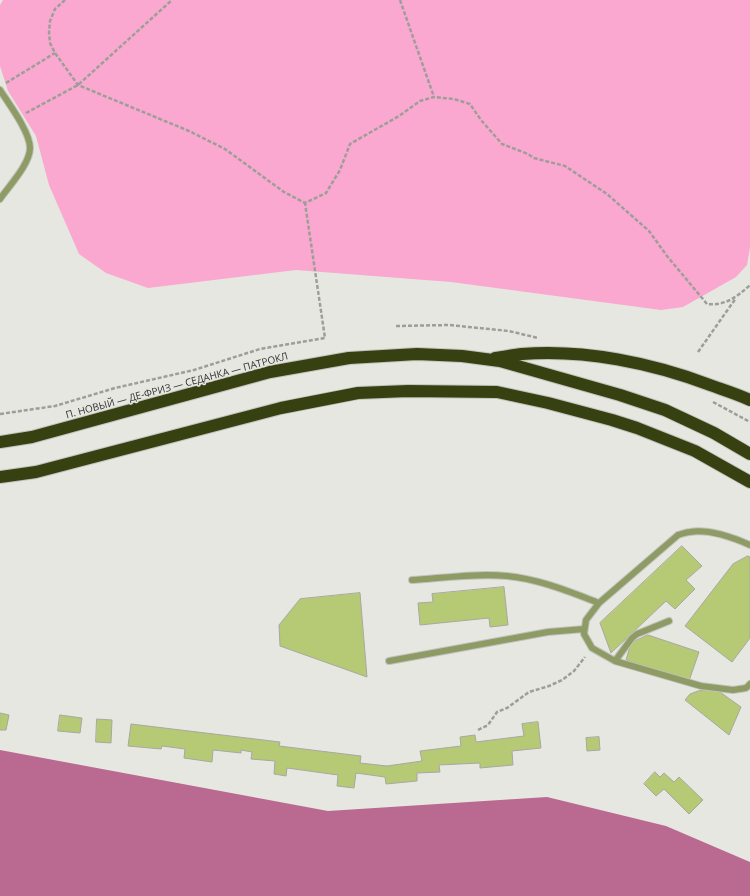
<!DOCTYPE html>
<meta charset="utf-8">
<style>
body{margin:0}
canvas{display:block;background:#e5e7e0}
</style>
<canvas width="750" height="896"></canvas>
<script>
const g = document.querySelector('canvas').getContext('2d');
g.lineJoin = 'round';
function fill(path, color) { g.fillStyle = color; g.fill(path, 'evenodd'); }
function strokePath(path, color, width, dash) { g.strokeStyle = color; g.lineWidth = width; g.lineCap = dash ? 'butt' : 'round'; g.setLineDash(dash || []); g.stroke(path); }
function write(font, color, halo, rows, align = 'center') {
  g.font = font + ' "Open Sans",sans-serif'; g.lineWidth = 3; g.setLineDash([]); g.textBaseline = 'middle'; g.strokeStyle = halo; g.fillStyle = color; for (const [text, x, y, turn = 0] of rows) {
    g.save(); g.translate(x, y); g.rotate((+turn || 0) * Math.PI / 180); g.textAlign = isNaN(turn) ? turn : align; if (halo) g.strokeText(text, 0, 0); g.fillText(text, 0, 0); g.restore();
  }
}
fill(new Path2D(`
 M3,0H750V247L747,265L736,277L683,307L661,310L451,282L296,270L148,288L106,273L79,254L49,185L36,136L8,91L0,66V5Z`), '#faa8cf');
fill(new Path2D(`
 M0,750L328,811L547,797L666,826L750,862V896H0Z`), '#ba6a91');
const building = new Path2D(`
 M682,546L702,566L686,580L695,589L675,609L666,601L611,653L600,623Z
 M748,556L750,557V638L732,662L685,626L733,564Z
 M504,587L508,625L490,627L489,618L420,625L418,603L433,602L432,594Z
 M360,593L367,677L280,646L279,625L300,599Z
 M648,635L699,652L689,681L626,660L631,643Z
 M708,690L720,692L741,707L729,735L685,700L690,694L698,691Z
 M0,713L9,715L6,730H0Z
 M60,715L82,718L80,733L58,731Z
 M97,719L112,720L111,743L96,742Z
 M538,722L541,748L512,751L513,765L480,768V763L439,765L440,772L417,773V781L386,784L385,777L356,773L354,788L337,786L338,775L287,768L286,776L274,774L275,761L251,759L252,752L241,750V753L213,750L212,762L184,758L185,749L162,746L161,749L128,746L131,724L280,742L279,746L361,756L360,763L387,766L422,761L420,751L461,746L460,737L475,735L476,742L524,736L522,724Z
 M599,737L600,750L587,751L586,738Z
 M655,772L660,777L664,773L674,782L679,777L703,800L689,814L664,789L656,796L644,784Z`);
fill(building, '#b6c974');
strokePath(building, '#a7a8a2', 1);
const lane = new Path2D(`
 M0,90C9,104 30,132 30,148C30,164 9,186 0,199
 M750,545C734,538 708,529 690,532C686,532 682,534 678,535L599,603L586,620L584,634L592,648L615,661L701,686L733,690L746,688L750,684
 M412,580C443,578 476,573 507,576C539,579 570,592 599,603
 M389,661L548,632L584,629
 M615,661L632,638L637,634L669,621`);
const highway = new Path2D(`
 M495,358C504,357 513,355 522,354C584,349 652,363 710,385C724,390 737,394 750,400
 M0,442L32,437L270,372L349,358L417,354L462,356L500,361L620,395L665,410L714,433L750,454
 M0,477L36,472L281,408L358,393L408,391L497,392L548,403L612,420L637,428L695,451L750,482`);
strokePath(lane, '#c1c3bd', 8);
strokePath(highway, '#c1c3bd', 14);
strokePath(new Path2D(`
 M65,0L55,9L50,21L49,32L50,43L55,53L78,85L189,131L225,149L284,192L305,203L326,193L340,170L350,144L399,116L420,101L434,97L454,99L470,104L481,120L502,144L528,154L534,158L565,166L607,194L649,231L667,256L707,304C725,306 737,297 750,285
 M400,0L434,97
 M6,83L55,53
 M26,113L78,85L172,0
 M396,326L449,325L509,331L538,338
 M698,352L736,298
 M713,402L750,422
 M0,414L55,406L115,388L194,370L260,349L325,338L305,203
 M478,730L488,725L497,712L507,708L529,692L549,686L562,680L574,671L585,657`), '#9d9e99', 2.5, [4, 2]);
strokePath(lane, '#8e9b64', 6);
strokePath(highway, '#374011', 12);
write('10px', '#333331', '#e5e7e0', [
 ["П. НОВЫЙ — ДЕ-ФРИЗ — СЕДАНКА — ПАТРОКЛ",177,386,-15]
]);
</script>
